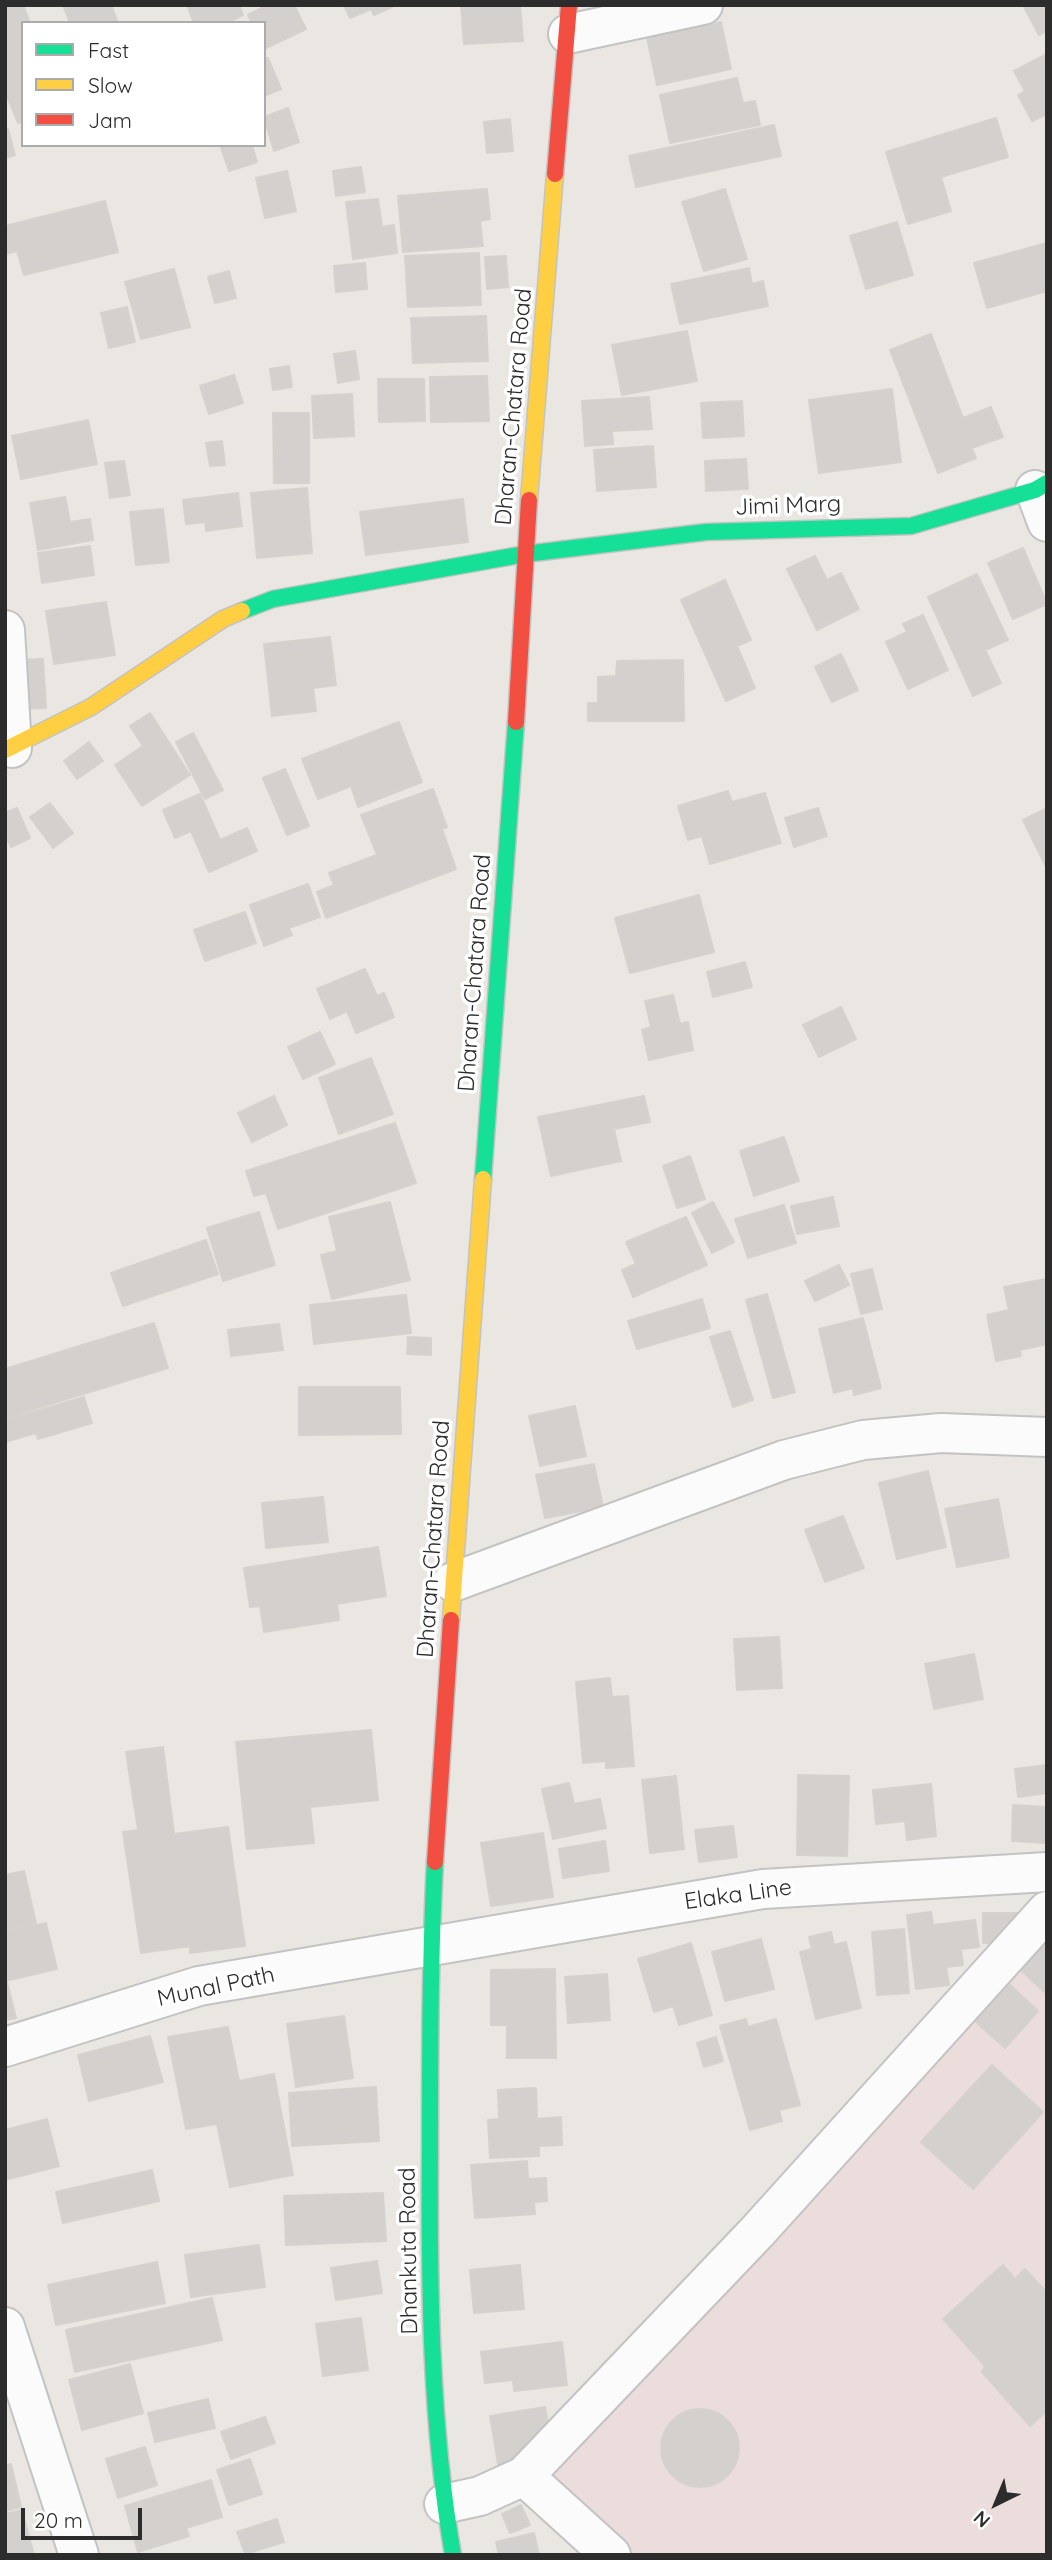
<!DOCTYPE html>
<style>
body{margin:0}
#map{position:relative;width:1052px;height:2560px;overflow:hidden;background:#eae7e2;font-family:Quicksand,sans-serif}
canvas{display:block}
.frame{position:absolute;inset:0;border:7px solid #2c2c2c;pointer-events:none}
.legend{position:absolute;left:21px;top:21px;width:245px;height:126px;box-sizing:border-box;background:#fff;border:2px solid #ababab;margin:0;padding:9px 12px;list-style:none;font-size:21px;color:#2c2c2c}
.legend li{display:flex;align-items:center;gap:14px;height:35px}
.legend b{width:35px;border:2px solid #ababab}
.north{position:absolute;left:961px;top:2469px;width:70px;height:70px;-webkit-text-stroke:5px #fff;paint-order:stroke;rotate:223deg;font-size:19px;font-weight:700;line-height:28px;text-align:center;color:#2c2c2c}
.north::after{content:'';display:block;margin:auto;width:24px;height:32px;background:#2c2c2c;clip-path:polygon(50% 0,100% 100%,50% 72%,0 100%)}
.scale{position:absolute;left:21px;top:2508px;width:121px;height:32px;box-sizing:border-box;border:4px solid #2c2c2c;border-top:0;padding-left:9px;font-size:21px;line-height:24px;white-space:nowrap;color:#2c2c2c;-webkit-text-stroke:5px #fff;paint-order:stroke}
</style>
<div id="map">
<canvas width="1052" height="2560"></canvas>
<div class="frame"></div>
<ul class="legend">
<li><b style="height:9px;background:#16e098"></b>Fast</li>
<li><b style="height:9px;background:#ffcf43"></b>Slow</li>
<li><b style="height:9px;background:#f24e42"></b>Jam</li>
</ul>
<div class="north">N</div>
<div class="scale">20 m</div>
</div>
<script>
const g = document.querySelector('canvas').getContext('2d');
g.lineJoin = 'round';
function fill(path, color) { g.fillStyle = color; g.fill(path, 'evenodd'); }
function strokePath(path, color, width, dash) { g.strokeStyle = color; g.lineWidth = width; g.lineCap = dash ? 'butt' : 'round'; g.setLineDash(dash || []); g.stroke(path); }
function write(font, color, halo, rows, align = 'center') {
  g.font = font + ' Quicksand,sans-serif'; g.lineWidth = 7; g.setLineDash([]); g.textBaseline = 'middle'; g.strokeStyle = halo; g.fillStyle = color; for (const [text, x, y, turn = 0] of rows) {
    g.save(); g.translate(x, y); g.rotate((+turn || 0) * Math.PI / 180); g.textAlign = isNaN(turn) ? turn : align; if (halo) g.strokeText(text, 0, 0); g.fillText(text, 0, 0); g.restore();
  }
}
fill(new Path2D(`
 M1047,1911V2555H611L524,2476Z`), '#ebdddb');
const building = new Path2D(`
 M5,5H23L30,23H23V122L18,123L5,91Z
 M63,5H111L118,23H70Z
 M187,5H239L243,15L226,23H194Z
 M267,5H294L306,29L264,49V23H252L248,15Z
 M344,5H396L374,15L371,9L350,18Z
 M461,5H520L523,41L464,44Z
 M1023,5H1047V31L1039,35Z
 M721,22L731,69L657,85L647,38Z
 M1047,54V114L1032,121L1018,95L1025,91L1014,71Z
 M268,58L281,89L264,96V59Z
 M737,78L743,103L755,101L760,125L670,143L660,95Z
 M288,108L299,142L274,151L264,117Z
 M996,118L1008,157L941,177L951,211L908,224L886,152Z
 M510,119L513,151L487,153L484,122Z
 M774,125L781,156L636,187L629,156Z
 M5,129H8L15,155L5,158Z
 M220,145H252L257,162L229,171Z
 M361,167L365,192L336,196L333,171Z
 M287,171L296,211L265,218L256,178Z
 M487,189L490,219L480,221L483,246L403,252L398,196Z
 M725,189L747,259L704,271L682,202Z
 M378,199L382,227L394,225L397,253L353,259L346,202Z
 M105,201L118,252L24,275L17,251L5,254V226Z
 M897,222L913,275L866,289L850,236Z
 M1047,243V291L987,308L974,263Z
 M479,253L481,305L408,307L405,256Z
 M506,256L508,287L487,289L485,257Z
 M365,263L367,289L336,292L334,266Z
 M749,268L752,284L763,281L768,306L680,324L671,284Z
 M174,269L190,327L141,339L125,282Z
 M229,271L236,298L215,303L208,277Z
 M127,307L135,342L109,348L101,313Z
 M486,316L488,361L413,363L411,318Z
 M687,331L697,381L622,395L612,345Z
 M931,334L963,418L991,407L1003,437L972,448L976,458L938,473L890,350Z
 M355,351L359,379L338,383L334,354Z
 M289,366L292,387L273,390L270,369Z
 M234,375L243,403L209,414L200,386Z
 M487,376L489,421L431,422L430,377Z
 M378,379H424L425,421L379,422Z
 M892,389L901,462L819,473L809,400Z
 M352,394L354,436L314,438L312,396Z
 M649,397L652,429L612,431L613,444L585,446L582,401Z
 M742,401L744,436L703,438L701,403Z
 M273,413H309V483H274Z
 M88,420L97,464L21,479L12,436Z
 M222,441L225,465L210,466L206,443Z
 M653,446L656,487L597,491L594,450Z
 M746,459L748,489L706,491L705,461Z
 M124,461L130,495L110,498L105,463Z
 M307,488L312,553L257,558L251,493Z
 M238,493L242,526L206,531L205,522L186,524L183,500Z
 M65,497L70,522L90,519L93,540L38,550L30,503Z
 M463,499L468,542L366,555L360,512Z
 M163,509L169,562L136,565L130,512Z
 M90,546L94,575L42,583L38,553Z
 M1023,548L1047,604L1013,619L988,563Z
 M815,556L827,580L841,573L859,609L817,630L787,569Z
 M977,574L1008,640L985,650L1001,683L973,696L928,597Z
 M725,580L751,640L737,646L755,688L726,701L681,600Z
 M106,602L115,655L54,664L46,611Z
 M923,615L948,670L908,689L886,642L907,632L903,624Z
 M330,637L336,685L313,688L316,711L272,716L264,644Z
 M841,654L858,690L832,702L815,667Z
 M43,659L46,708L20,709L17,660Z
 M683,660L684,721H588V703H598V677L616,676L617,661Z
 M150,713L190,775L142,806L115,765L143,746L130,726Z
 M399,722L422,782L358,807L351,786L318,799L302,759Z
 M193,733L223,790L205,799L176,742Z
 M89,742L103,761L77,779L64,761Z
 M285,769L309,826L287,835L263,778Z
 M433,789L447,827L442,829L456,869L326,918L317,892L334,885L329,873L377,855L361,815Z
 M728,791L732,802L765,793L781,843L710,864L702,836L688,840L678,806Z
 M200,794L220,840L247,828L257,851L209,872L191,831L175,838L163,810Z
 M50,803L73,833L53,848L30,817Z
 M17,808L30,838L11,847L5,833V813Z
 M818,808L827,836L794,847L785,818Z
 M1047,808V864L1045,865L1023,820Z
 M308,884L320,917L289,928L292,935L264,946L250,905Z
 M699,895L714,952L630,973L615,918Z
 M245,912L256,943L205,961L194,930Z
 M745,962L752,987L713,997L707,972Z
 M365,969L377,996L384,993L394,1017L356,1033L347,1011L330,1019L317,989Z
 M673,995L680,1024L688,1022L693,1050L649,1060L642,1030L651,1027L645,1001Z
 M841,1007L856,1039L819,1057L803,1025Z
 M320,1032L335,1064L303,1079L288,1047Z
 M371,1058L393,1114L339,1134L319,1078Z
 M274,1096L287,1125L252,1142L238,1113Z
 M644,1096L650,1122L614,1129L621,1161L551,1176L538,1117Z
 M395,1123L416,1183L278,1229L266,1193L254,1196L246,1171Z
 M784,1137L799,1181L754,1196L740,1151Z
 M690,1156L705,1199L677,1208L663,1166Z
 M833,1197L839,1226L797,1234L791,1206Z
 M390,1202L410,1280L332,1299L321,1255L337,1251L329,1217Z
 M713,1202L734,1242L712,1253L692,1213Z
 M784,1205L796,1243L748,1258L735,1219Z
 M259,1212L275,1265L223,1281L207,1228Z
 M686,1217L707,1265L633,1297L622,1270L636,1264L626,1242Z
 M206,1240L218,1274L123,1306L111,1273Z
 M839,1265L849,1285L815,1301L805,1281Z
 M872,1269L882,1309L861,1314L851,1274Z
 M1046,1279L1047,1344L1020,1350L1021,1356L996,1361L987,1315L1009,1310L1004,1287Z
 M767,1294L795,1392L773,1398L746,1300Z
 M406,1295L411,1333L314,1344L310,1305Z
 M702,1299L710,1328L637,1349L628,1321Z
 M863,1318L881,1388L854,1395L853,1388L834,1393L819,1329Z
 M154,1323L168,1368L5,1418V1369Z
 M279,1324L283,1350L231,1356L228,1330Z
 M730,1331L753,1400L733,1407L710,1337Z
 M408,1337L431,1338V1355L407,1354Z
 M299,1387H400L401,1434L299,1435Z
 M84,1397L92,1423L38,1439L36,1433L5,1442V1420Z
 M575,1406L586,1456L540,1466L529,1416Z
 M594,1464L603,1507L545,1518L536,1475Z
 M928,1471L946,1547L897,1559L879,1483Z
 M323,1497L328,1542L266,1548L262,1503Z
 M998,1499L1009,1557L957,1567L945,1509Z
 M843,1516L864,1568L825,1582L805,1530Z
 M378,1547L386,1596L337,1604L339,1620L264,1632L260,1606L250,1607L244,1568Z
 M779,1637L782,1688L737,1690L734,1639Z
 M974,1654L983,1699L934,1709L925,1664Z
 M610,1678L612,1697L628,1696L634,1766L606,1768V1761L583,1763L576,1682Z
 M371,1730L378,1800L310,1807L314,1843L247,1849L236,1742Z
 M163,1747L174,1834L228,1827L245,1946L190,1953V1946L141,1953L123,1832L138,1830L126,1752Z
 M1047,1765V1793L1018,1797L1015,1769Z
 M798,1775L849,1776L847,1856L797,1855Z
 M676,1776L684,1849L650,1853L642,1780Z
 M569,1783L574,1804L600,1799L606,1828L553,1839L542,1789Z
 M931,1784L936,1836L907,1840L905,1821L876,1824L873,1790Z
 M1013,1805L1047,1807V1843L1012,1841Z
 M733,1826L737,1857L699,1862L695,1830Z
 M543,1833L553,1897L491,1906L481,1843Z
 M605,1841L609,1871L563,1878L559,1849Z
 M24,1871L36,1923L5,1930V1875Z
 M931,1912L933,1925L975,1920L979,1947L961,1949L963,1965L946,1967L949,1985L916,1989L907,1915Z
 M983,1913H1021L996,1943H983Z
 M46,1923L57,1969L5,1981V1932Z
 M904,1929L909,1993L877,1995L872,1932Z
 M831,1932L834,1945L846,1942L861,2008L816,2019L800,1952L812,1949L809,1937Z
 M761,1939L774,1989L725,2001L712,1952Z
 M691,1943L712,2015L679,2025L673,2006L654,2012L638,1959Z
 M1044,1943L1047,1946V1989L1044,1992L1020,1969Z
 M555,1969L556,2058H507V2025H491V1970Z
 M607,1974L610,2020L568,2023L565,1977Z
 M7,1982L16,2018L5,2020V1983Z
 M1009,1984L1038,2011L1005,2048L975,2021Z
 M344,2016L353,2078L296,2087L287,2024Z
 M746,2019L748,2027L776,2019L800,2105L779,2110L782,2121L750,2130L720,2026Z
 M228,2027L239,2081L274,2074L293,2175L230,2187L217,2124L186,2129L168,2037Z
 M150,2036L163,2082L89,2101L78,2055Z
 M716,2037L723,2061L704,2067L697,2043Z
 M992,2065L1043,2112L973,2189L921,2142Z
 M376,2087L379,2141L292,2146L289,2093Z
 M536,2088L537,2119L561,2117L562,2145L539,2146V2156L490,2158L488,2120L499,2119L498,2090Z
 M47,2119L59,2166L5,2180V2130Z
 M527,2161L528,2179L546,2178L547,2201L534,2202L535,2214L475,2218L471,2165Z
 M152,2170L159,2201L63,2223L56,2192Z
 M383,2193L386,2241L286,2245L284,2196Z
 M259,2245L265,2287L191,2297L185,2255Z
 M377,2261L382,2293L336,2300L331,2268Z
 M157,2262L165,2303L56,2325L48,2285Z
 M520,2265L524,2309L474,2313L470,2270Z
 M1003,2265L1015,2279L1025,2269L1047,2293V2411L1030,2426L982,2372L985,2366L943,2319Z
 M212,2298L222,2340L75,2372L66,2330Z
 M361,2318L368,2370L323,2376L316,2324Z
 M562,2342L567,2385L514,2391L513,2380L485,2383L481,2352Z
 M130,2364L143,2413L82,2430L69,2380Z
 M208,2399L215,2428L155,2442L148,2413Z
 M545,2407L549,2429L500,2476L490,2416Z
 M661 2448a39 39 0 1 1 78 0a39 39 0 1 1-78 0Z
 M265,2417L275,2443L231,2459L221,2432Z
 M145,2447L157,2485L118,2498L106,2459Z
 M250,2459L262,2494L229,2505L217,2470Z
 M11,2464L21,2507L5,2511V2466Z
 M211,2480L222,2517L186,2528L189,2536L138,2552L125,2506Z
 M521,2505L530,2525L510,2533L502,2514Z
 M22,2510L34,2555H5V2514Z
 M277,2519L284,2542L245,2554L237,2532Z
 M534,2533L539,2555H499L496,2542Z`);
fill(building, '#d3d0cd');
strokePath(building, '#d5d2ce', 2);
const street = new Path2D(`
 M568,34L703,5
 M1035,490L1047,522
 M5,630L12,748
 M453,1582L784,1460L863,1440L941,1433L1047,1437
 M5,2047L199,1986L763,1889L1047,1872
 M5,2327L79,2555
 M524,2476L611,2555
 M444,2504L480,2496L524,2476L757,2232L1047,1911`);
const fast = new Path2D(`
 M242,611L273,599L525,554L706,532L911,526L1035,490L1047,483
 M483,1179L516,722
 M435,1862C430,1958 430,2053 430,2148C429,2283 430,2422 453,2555`);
const slow = new Path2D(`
 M529,500L555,174
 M5,750L91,707L223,619L242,611
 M451,1620L483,1179`);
const jam = new Path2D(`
 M555,174L569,5
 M516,722L529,500
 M435,1862L451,1620`);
strokePath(street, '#c3c3c3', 42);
strokePath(fast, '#c3c3c3', 19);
strokePath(slow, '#c3c3c3', 19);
strokePath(jam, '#c3c3c3', 19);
strokePath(street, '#fcfbfb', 38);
strokePath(fast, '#16e098', 16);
strokePath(slow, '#ffcf43', 16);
strokePath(jam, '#f24e42', 16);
write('23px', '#2c2c2c', '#fff', [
 ["Dharan-Chatara Road",514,407,-85],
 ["Jimi Marg",788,506,-2],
 ["Dharan-Chatara Road",475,973,-86],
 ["Dharan-Chatara Road",434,1539,-86],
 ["Elaka Line",738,1895,-8],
 ["Munal Path",216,1987,-12],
 ["Dhankuta Road",409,2251,-91]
]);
</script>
